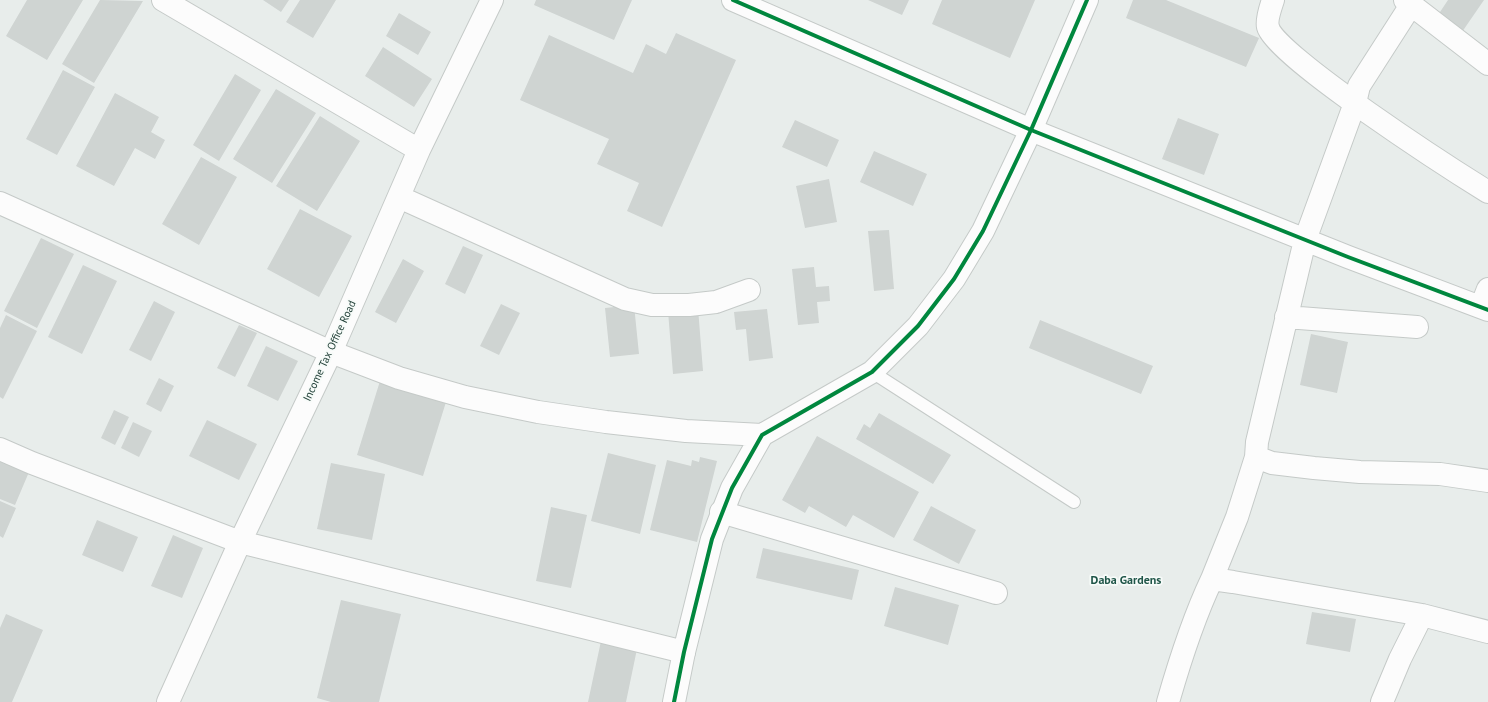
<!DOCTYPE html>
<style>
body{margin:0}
canvas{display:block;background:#e8edeb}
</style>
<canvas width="1488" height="702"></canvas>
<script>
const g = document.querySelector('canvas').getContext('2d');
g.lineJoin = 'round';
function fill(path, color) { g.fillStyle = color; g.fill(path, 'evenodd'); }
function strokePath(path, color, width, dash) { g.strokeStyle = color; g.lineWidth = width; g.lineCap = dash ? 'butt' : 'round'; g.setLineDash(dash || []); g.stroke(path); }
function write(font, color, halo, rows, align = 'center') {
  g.font = font + ' "PT Sans",sans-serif'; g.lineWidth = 3.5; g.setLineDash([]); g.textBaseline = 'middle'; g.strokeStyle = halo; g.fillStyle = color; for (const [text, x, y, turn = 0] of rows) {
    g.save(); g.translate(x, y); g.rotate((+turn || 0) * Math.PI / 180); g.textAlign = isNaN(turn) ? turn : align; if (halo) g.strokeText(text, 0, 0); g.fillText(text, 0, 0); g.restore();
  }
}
fill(new Path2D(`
 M27,0H83L47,60L6,36Z
 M100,0L143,1L94,83L62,64Z
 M263,0H289L281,12Z
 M300,0H336L313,38L286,22Z
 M536,0H632L614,40L534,5Z
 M868,0H909L902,15Z
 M942,0H1035L1010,58L932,24Z
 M1133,0H1166L1259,38L1246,67L1126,18Z
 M1448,0H1484L1462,32L1438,15Z
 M399,13L431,32L418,55L386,36Z
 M676,33L736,60L662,227L627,211L639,183L597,164L609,139L520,100L549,35L633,73L646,44L666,54Z
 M383,47L432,79L414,107L365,76Z
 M63,70L95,87L57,155L26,139Z
 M235,74L261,90L219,161L193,145Z
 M276,89L316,113L272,183L233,159Z
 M115,93L159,117L151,132L165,140L155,159L135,148L114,186L76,166Z
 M320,116L360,141L317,211L276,186Z
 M1178,118L1219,134L1204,175L1162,159Z
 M795,120L839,140L827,167L782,147Z
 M874,151L927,174L913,206L860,182Z
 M201,157L237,177L199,245L162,224Z
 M829,179L837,222L805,228L796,186Z
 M300,209L352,236L319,297L267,269Z
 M889,230L894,289L874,291L868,231Z
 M41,238L74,254L37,328L4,311Z
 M463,246L483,255L465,294L445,284Z
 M403,259L424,271L396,323L375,312Z
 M83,265L117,281L82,354L48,337Z
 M814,267L816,287L829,286L830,301L817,302L819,323L798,325L792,269Z
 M154,301L175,312L151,361L129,350Z
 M501,304L520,313L499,355L480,346Z
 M634,305L639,354L610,357L605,308Z
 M698,308L703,371L673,374L668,311Z
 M767,309L773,358L749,361L746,329L736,330L734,312Z
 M6,315L37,331L3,399L0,397V328Z
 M1040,320L1153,366L1141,394L1029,348Z
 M239,325L257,333L235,377L217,368Z
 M1311,334L1348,342L1337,393L1300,385Z
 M266,346L298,361L278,401L247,386Z
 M159,378L174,386L161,412L146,404Z
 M380,381L446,402L423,476L357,455Z
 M114,410L129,417L115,445L101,438Z
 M879,413L951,455L933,484L856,439L864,424L870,428Z
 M207,420L257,444L239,480L189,456Z
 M133,422L152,431L139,457L121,448Z
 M817,436L919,492L894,538L853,515L846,527L809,506L805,513L782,500Z
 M608,453L656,465L640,534L591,521Z
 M700,457L717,461L697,542L650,530L667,460L691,466L692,460L699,462Z
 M0,460L29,472L15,505L0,499Z
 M331,463L385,474L372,540L317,529Z
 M0,501L16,508L3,538L0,536Z
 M931,506L976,530L959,564L913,540Z
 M551,507L587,515L571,588L536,581Z
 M97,520L138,537L123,572L82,555Z
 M173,535L203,548L182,598L151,586Z
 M763,548L859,570L852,600L756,578Z
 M895,587L959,605L948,645L884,626Z
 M341,600L401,614L379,702H331L317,698Z
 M1312,612L1356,619L1350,652L1306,644Z
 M6,614L43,630L12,702H0V628Z
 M601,641L637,649L626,702H588Z`), '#cfd4d2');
const service = new Path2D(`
 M872,372L1074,502`);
const minor = new Path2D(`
 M163,0L419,150
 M733,0L1031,130L1348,257L1488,310
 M1273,0C1271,6 1266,20 1268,27C1275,56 1454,171 1488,192
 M1405,0L1488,64
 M1411,5L1359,86L1355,103L1305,240L1257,442L1256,457L1272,463L1314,468L1360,472L1440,474L1488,481
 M399,197L625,299L652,305H689L716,302L749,290
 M1481,307L1488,289
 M1286,317L1417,327
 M0,449L32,463L240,542L684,652
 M721,512L996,593
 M1212,579L1237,517L1256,457
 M168,702L240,542L331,352L419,150L492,0
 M1168,702C1180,660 1193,619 1212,579L1233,582L1422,615L1488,632
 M1382,702L1400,659L1422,615`);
const tertiary = new Path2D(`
 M0,203L331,352L399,378L465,397L538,412L606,422L686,431L762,435
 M674,702L684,652L712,539L732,488L762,435L872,372L918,326L954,279L983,231L1031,130L1087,0`);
strokePath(service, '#c5cac8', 14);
strokePath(minor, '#c5cac8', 24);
strokePath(tertiary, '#c5cac8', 24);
strokePath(service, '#fcfcfc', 12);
strokePath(minor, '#fcfcfc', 22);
strokePath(tertiary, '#fcfcfc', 22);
strokePath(new Path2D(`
 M733,0L1031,130L1348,257L1488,310
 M674,702L684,652L712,539L732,488L762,435L872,372L918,326L954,279L983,231L1031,130L1087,0`), '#00873e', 4);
write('11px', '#24423a', '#f7fbf9', [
 ["Income Tax Office Road",330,351,-65]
]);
write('bold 12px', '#1f5548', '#f7fbf9', [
 ["Daba Gardens",1126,581]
]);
</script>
